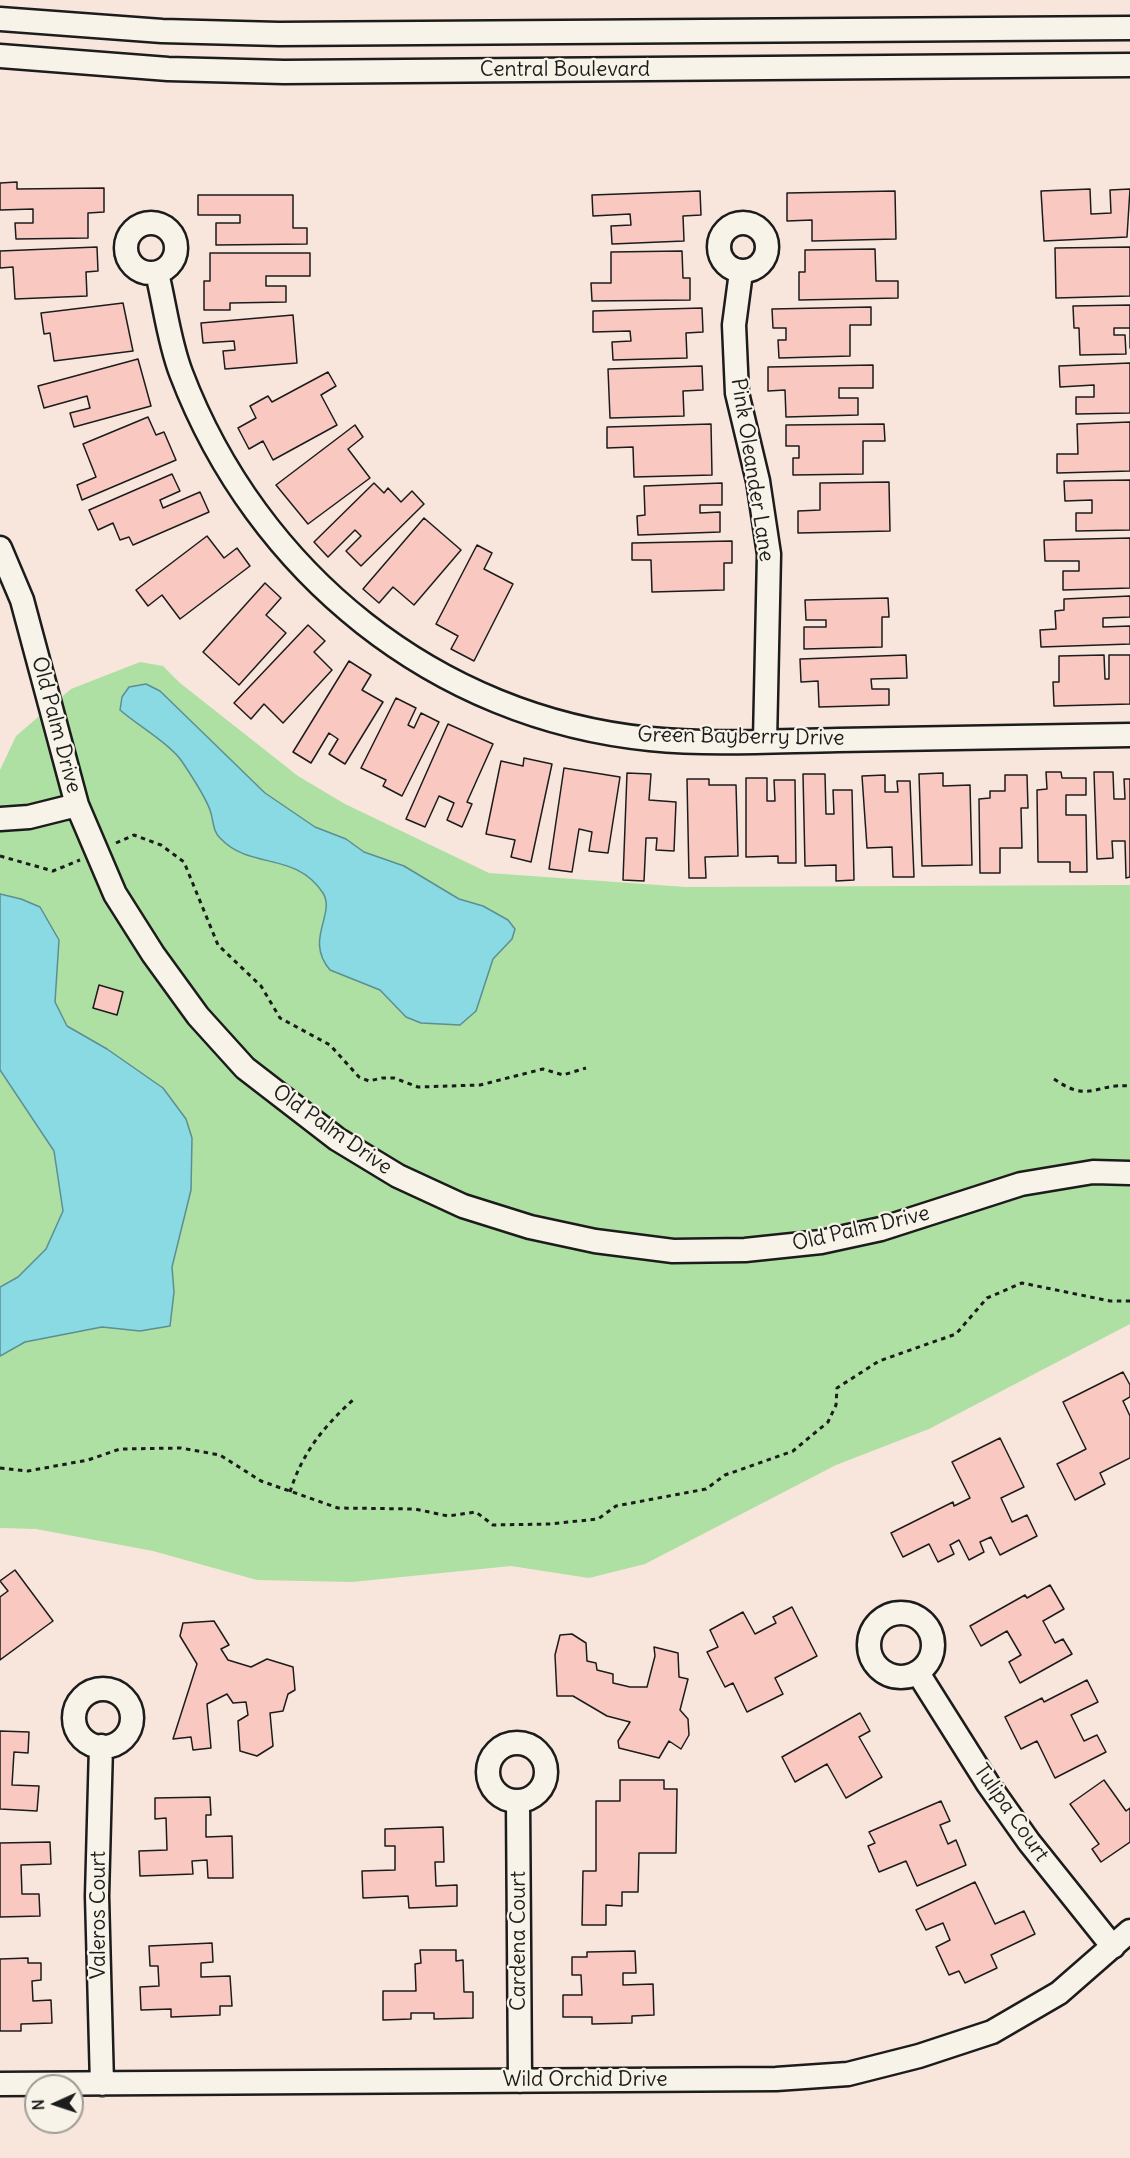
<!DOCTYPE html>
<style>
body{margin:0}
#map{position:relative;width:1130px;height:2158px;overflow:hidden;background:#f8e6dc;font-family:Delius,sans-serif}
canvas{display:block}
.north{position:absolute;left:24px;top:2074px;width:60px;height:60px;box-sizing:border-box;background:#f7f3e8;border:2px solid #9f9d96;border-radius:50%;rotate:267deg;font-size:16px;font-weight:700;line-height:24px;text-align:center;color:#1c1c1c}
.north::after{content:'';display:block;margin:auto;width:21px;height:27px;background:#1c1c1c;clip-path:polygon(50% 0,100% 100%,50% 72%,0 100%)}
</style>
<div id="map">
<canvas width="1130" height="2158"></canvas>
<div class="north">N</div>
</div>
<script>
const g = document.querySelector('canvas').getContext('2d');
g.lineJoin = 'round';
function fill(path, color) { g.fillStyle = color; g.fill(path, 'evenodd'); }
function strokePath(path, color, width, dash) { g.strokeStyle = color; g.lineWidth = width; g.lineCap = dash ? 'butt' : 'round'; g.setLineDash(dash || []); g.stroke(path); }
function write(font, color, halo, rows, align = 'center') {
  g.font = font + ' Delius,sans-serif'; g.lineWidth = 4.5; g.setLineDash([]); g.textBaseline = 'middle'; g.strokeStyle = halo; g.fillStyle = color; for (const [text, x, y, turn = 0] of rows) {
    g.save(); g.translate(x, y); g.rotate((+turn || 0) * Math.PI / 180); g.textAlign = isNaN(turn) ? turn : align; if (halo) g.strokeText(text, 0, 0); g.fillText(text, 0, 0); g.restore();
  }
}
fill(new Path2D(`
 M140,662L163,666L180,683L298,776L345,804L489,873L686,887L1130,885V1324L929,1429L836,1465L645,1564L589,1578L511,1566L352,1582L257,1580L153,1551L36,1529L0,1528V770L16,736L71,689Z`), '#ade0a2');
const water = new Path2D(`
 M146,684L160,691L265,793L315,827L346,839L364,852L404,866L459,899L483,906L508,920L515,929L512,939L493,959L476,1011L460,1025L421,1023L406,1017L380,990L330,970C304,940 336,914 323,893C295,851 251,870 221,839C212,831 214,821 210,810C204,794 192,777 183,763C172,745 137,725 120,710L122,697L129,687Z
 M0,894L21,899L40,907L59,940L55,1002L67,1026L107,1049L163,1088L186,1119L192,1138L191,1190L172,1267L174,1292L170,1326L140,1331L102,1327L25,1342L0,1356V1287L18,1277L46,1249L63,1211L54,1151L0,1070Z`);
fill(water, '#89dae2');
strokePath(water, '#5d8e93', 1.5);
const building = new Path2D(`
 M17,182V189L104,188V212L88,213V238L16,239L15,223H33V209L0,210V183Z
 M1090,189L1091,214L1111,213L1110,190L1130,189L1127,237L1044,241L1041,191Z
 M700,191L701,215L683,216L684,241L612,244L611,226L631,225L630,214L593,216L592,195Z
 M895,191L896,239L812,241V220L787,221V193Z
 M198,195H293V228H307V244L216,245V223H240V215H198Z
 M97,247L98,271L86,272L87,296L15,299L13,267L0,268V251Z
 M1130,247V296L1056,298L1055,248Z
 M875,249L876,281H898V298L799,300V272H805V250Z
 M682,251L683,278H690V300L592,301L591,283H611V252Z
 M210,253H310V276H266V286H286V302L230,303V310H204V281H210Z
 M123,303L133,351L54,361L50,333L44,334L41,313Z
 M1130,305V348V328H1114V335H1125L1126,354L1080,355L1079,328H1074L1073,306Z
 M871,307V325H850V356L779,358L778,340H786V328H773L772,309Z
 M702,308L703,332L686,333L687,358L613,360L612,342L631,341L630,331L593,332V311Z
 M293,315L297,363L225,369L223,351L235,350L234,341L203,343L201,323Z
 M138,359L151,406L74,427L70,413L90,408L87,396L44,408L38,386Z
 M1130,363V413L1076,414V397H1094V385L1060,387L1059,366Z
 M873,365V388H839V398H858V415L786,417L785,390L768,391V367Z
 M702,366L703,390L683,391L684,416L610,418L608,369Z
 M328,372L336,386L321,395L337,425L273,460L263,441L249,449L238,428L256,418L250,406L268,396L272,402Z
 M148,417L156,435L164,432L176,460L82,500L77,485L96,477L83,444Z
 M1130,422V471L1057,473V454H1078L1077,424Z
 M711,424L712,475L634,477L633,447L607,448V427Z
 M884,424L885,441H863V474L793,475V458H799V446H786V425Z
 M355,425L363,437L348,449L370,478L308,524L276,485Z
 M172,474L180,491L160,500L163,508L200,492L209,512L133,545L129,537L120,540L113,523L98,530L89,510Z
 M1130,480V530L1076,531V513H1092V500L1065,501L1064,481Z
 M889,482L890,531L798,533V511L820,510V483Z
 M374,483L384,493L388,488L401,502L412,491L424,504L361,566L346,551L361,536L355,530L328,557L314,542Z
 M722,483V505H700V513L720,512V532L638,535L637,516L645,515L644,486Z
 M424,518L461,550L414,605L393,587L379,603L363,589Z
 M207,536L224,558L237,548L250,566L180,619L162,595L148,606L136,590Z
 M1130,538V588L1063,590V571H1079V561H1045L1044,540Z
 M732,541V563H724V590L652,592L651,560H632V543Z
 M477,545L492,553L484,569L513,584L474,661L451,649L458,636L436,624Z
 M265,583L281,598L266,615L286,633L239,685L203,652Z
 M1130,596V617L1103,618V627L1130,626V644L1041,647L1040,630L1056,629L1055,611L1064,610V599Z
 M888,598L889,617H882V647L804,649V627H826V620H806L805,600Z
 M308,625L325,641L314,652L332,670L283,723L264,704L251,719L234,703Z
 M906,655L907,678L871,679L872,689H889V705L819,707L818,681L801,682L800,659Z
 M1104,655L1105,679H1109V655H1130V704L1054,706L1053,682H1059V656Z
 M349,661L371,675L362,690L383,702L345,764L329,754L338,739L329,733L311,763L293,752Z
 M396,698L416,708L408,725L414,728L421,713L439,722L402,796L383,786L386,780L361,768Z
 M448,724L493,744L467,802L472,804L462,827L447,820L454,803L439,796L425,827L406,819Z
 M524,758L552,764L531,862L511,857L515,840L486,834L501,761L523,766Z
 M564,768L620,777L608,853L589,851L592,832L579,829L572,872L549,869Z
 M1046,772H1061L1062,778H1086V795H1066V815H1086L1087,872H1070V862H1038L1037,790L1047,789Z
 M1094,772H1113L1114,799H1125L1124,779H1130V877L1126,878L1125,841H1112L1113,858L1097,859Z
 M627,773L651,774L649,800L676,802L674,851L656,850L657,838H646L644,881L623,880Z
 M943,773V786L970,785L972,865L922,866L919,774Z
 M803,774H825L826,814H834L833,790H852L854,880L836,881V865L805,866Z
 M885,775V792H898L897,781H910L914,877H893L892,847L867,848L862,776Z
 M1005,775H1027L1028,808H1021L1022,848H1000V873H980L979,799L990,798V791H1005Z
 M746,778H767V801H775L774,780H795L796,863H778V856L746,857Z
 M687,779H709V785H736L738,856L705,857L706,878H689Z
 M99,985L123,992L117,1015L93,1008Z
 M1123,1372L1130,1385V1397L1123,1401L1130,1416V1458L1100,1473L1105,1484L1075,1500L1057,1464L1086,1449L1063,1402Z
 M1000,1438L1024,1487L1001,1498L1012,1522L1027,1515L1037,1536L1000,1555L991,1537L980,1542L984,1552L969,1560L959,1540L950,1545L954,1554L938,1562L929,1544L903,1557L891,1533L953,1502L954,1506L970,1498L952,1462Z
 M15,1570L53,1621L0,1660V1597L8,1591L0,1581Z
 M1050,1585L1064,1609L1043,1621L1055,1643L1063,1639L1072,1654L1020,1683L1009,1662L1021,1655L1007,1631L981,1646L970,1626L1025,1595L1027,1598Z
 M792,1607L817,1656L775,1678L783,1694L747,1712L733,1683L725,1687L707,1652L718,1647L710,1630L743,1612L755,1634L776,1623L773,1617Z
 M214,1621L229,1645L221,1649L228,1660L251,1667L267,1659L293,1667L295,1690L288,1694L283,1711L270,1713L273,1746L257,1756L240,1751L238,1721L248,1715L246,1702L233,1703L227,1694L207,1704L211,1748L193,1750L191,1737L173,1739L197,1664L180,1636L183,1623Z
 M572,1634L586,1643L587,1661L596,1663L597,1670L613,1674V1683L630,1687H647L655,1656L654,1647L678,1653L679,1677L688,1679L680,1710L688,1719L689,1735L681,1749L669,1741L659,1758L619,1748L618,1741L630,1722L607,1716L573,1696H557L555,1655L560,1635Z
 M1087,1680L1098,1702L1071,1715L1084,1741L1097,1735L1106,1752L1055,1778L1037,1741L1021,1749L1005,1717L1042,1698L1044,1702Z
 M860,1713L870,1731L859,1737L882,1777L846,1798L827,1764L795,1782L782,1757Z
 M0,1731L29,1732L28,1753L14,1752L12,1785L39,1786L37,1811L0,1809Z
 M620,1780H664V1789H677L676,1853H639L638,1892H622V1906L606,1905V1925H582L583,1871H596V1801H620Z
 M1104,1780L1126,1811L1130,1808V1842L1101,1862L1092,1849L1099,1844L1070,1804Z
 M210,1797L211,1815H206V1837L232,1836L233,1878H208L207,1860L192,1861L193,1874L140,1876L139,1851L167,1850L166,1818L155,1819V1798Z
 M941,1801L950,1821L940,1825L948,1844L956,1840L966,1865L917,1886L906,1861L879,1872L868,1846L875,1843L869,1832Z
 M443,1827L444,1862H435L436,1886L457,1885V1906L409,1908L408,1896L363,1898L362,1871L395,1870V1846H385V1829Z
 M50,1842L51,1864L21,1865L22,1894H39L40,1916L0,1917V1843Z
 M975,1882L995,1924L1024,1911L1035,1934L991,1955L997,1968L965,1983L959,1971L949,1975L936,1947L950,1940L943,1923L926,1930L916,1910Z
 M212,1943L213,1962L201,1963V1977L230,1976L232,2006H220V2015L171,2017V2009L141,2010L140,1987L159,1986L158,1966H150L149,1946Z
 M420,1950H456V1961L463,1960L464,1992H473V2018L434,2019V2013H411V2019L383,2020V1991H416L415,1964L421,1963Z
 M635,1951L636,1973H623V1985L653,1984L654,2015L632,2016V2023L592,2024V2017H563V1995H582L581,1975H572V1957H587V1952Z
 M28,1958V1963H41V1980L32,1981L33,2001L51,2000L52,2023L21,2024V2031H0V1959Z`);
fill(building, '#f9c9c1');
strokePath(building, '#1c1c1c', 1.5);
const minor = new Path2D(`
 M0,19L162,31L279,34L1130,28
 M0,56L168,69L284,72L1130,65
 M126 248a25 25 0 1 1 50 0a25 25 0 1 1-50 0Z
 M719 247a24 24 0 1 1 48 0a24 24 0 1 1-48 0Z
 M741,272L734,325L737,393L758,481L769,554L765,741
 M157,273C165,306 169,342 181,373C257,573 436,718 650,739C712,745 776,741 838,740C935,738 1033,737 1130,735
 M0,548L22,600L77,805L115,894L153,954L198,1016L245,1068L337,1139L398,1176L463,1206L530,1227L595,1241L673,1251L745,1250L821,1242L881,1229L1021,1184L1093,1172L1130,1173
 M0,819L29,817L77,805
 M869 1645a32 32 0 1 1 64 0a32 32 0 1 1-64 0Z
 M918,1673L988,1784L1029,1842L1113,1947
 M74 1718a29 29 0 1 1 58 0a29 29 0 1 1-58 0Z
 M488 1772a29 29 0 1 1 58 0a29 29 0 1 1-58 0Z
 M101,1746L97,1896L102,2084
 M518,1801L520,2081
 M0,2084L776,2079L848,2074L919,2056L992,2032L1059,1993L1130,1931`);
strokePath(minor, '#1c1c1c', 27);
strokePath(new Path2D(`
 M116,843L134,835L161,845L184,862L218,945L261,986L280,1018L330,1045L359,1077L369,1081L382,1078H394L418,1087L480,1085L543,1069L563,1075L586,1068
 M0,856L53,871L80,860
 M1054,1079C1090,1104 1094,1083 1130,1086
 M0,1468L28,1471L88,1460L120,1449L181,1448L220,1455L261,1481L338,1508L415,1509L448,1516L476,1512L493,1525L549,1524L598,1519L616,1506L706,1489L725,1475L793,1451L828,1422L836,1405L837,1388L879,1361L956,1334L987,1298L1022,1283L1110,1301H1130
 M290,1492C302,1453 324,1426 354,1399`), '#1c1c1c', 3, [4.5, 4.5]);
strokePath(minor, '#f7f3e8', 22);
write('21px', '#1c1c1c', '#f7f3e8', [
 ["Central Boulevard",565,70],
 ["Pink Oleander Lane",752,470,81],
 ["Old Palm Drive",56,725,75],
 ["Green Bayberry Drive",741,737,1],
 ["Old Palm Drive",332,1130,35],
 ["Old Palm Drive",861,1229,-13],
 ["Tulipa Court",1011,1813,55],
 ["Valeros Court",99,1915,-90],
 ["Cardena Court",519,1941,-90],
 ["Wild Orchid Drive",585,2080]
]);
</script>
